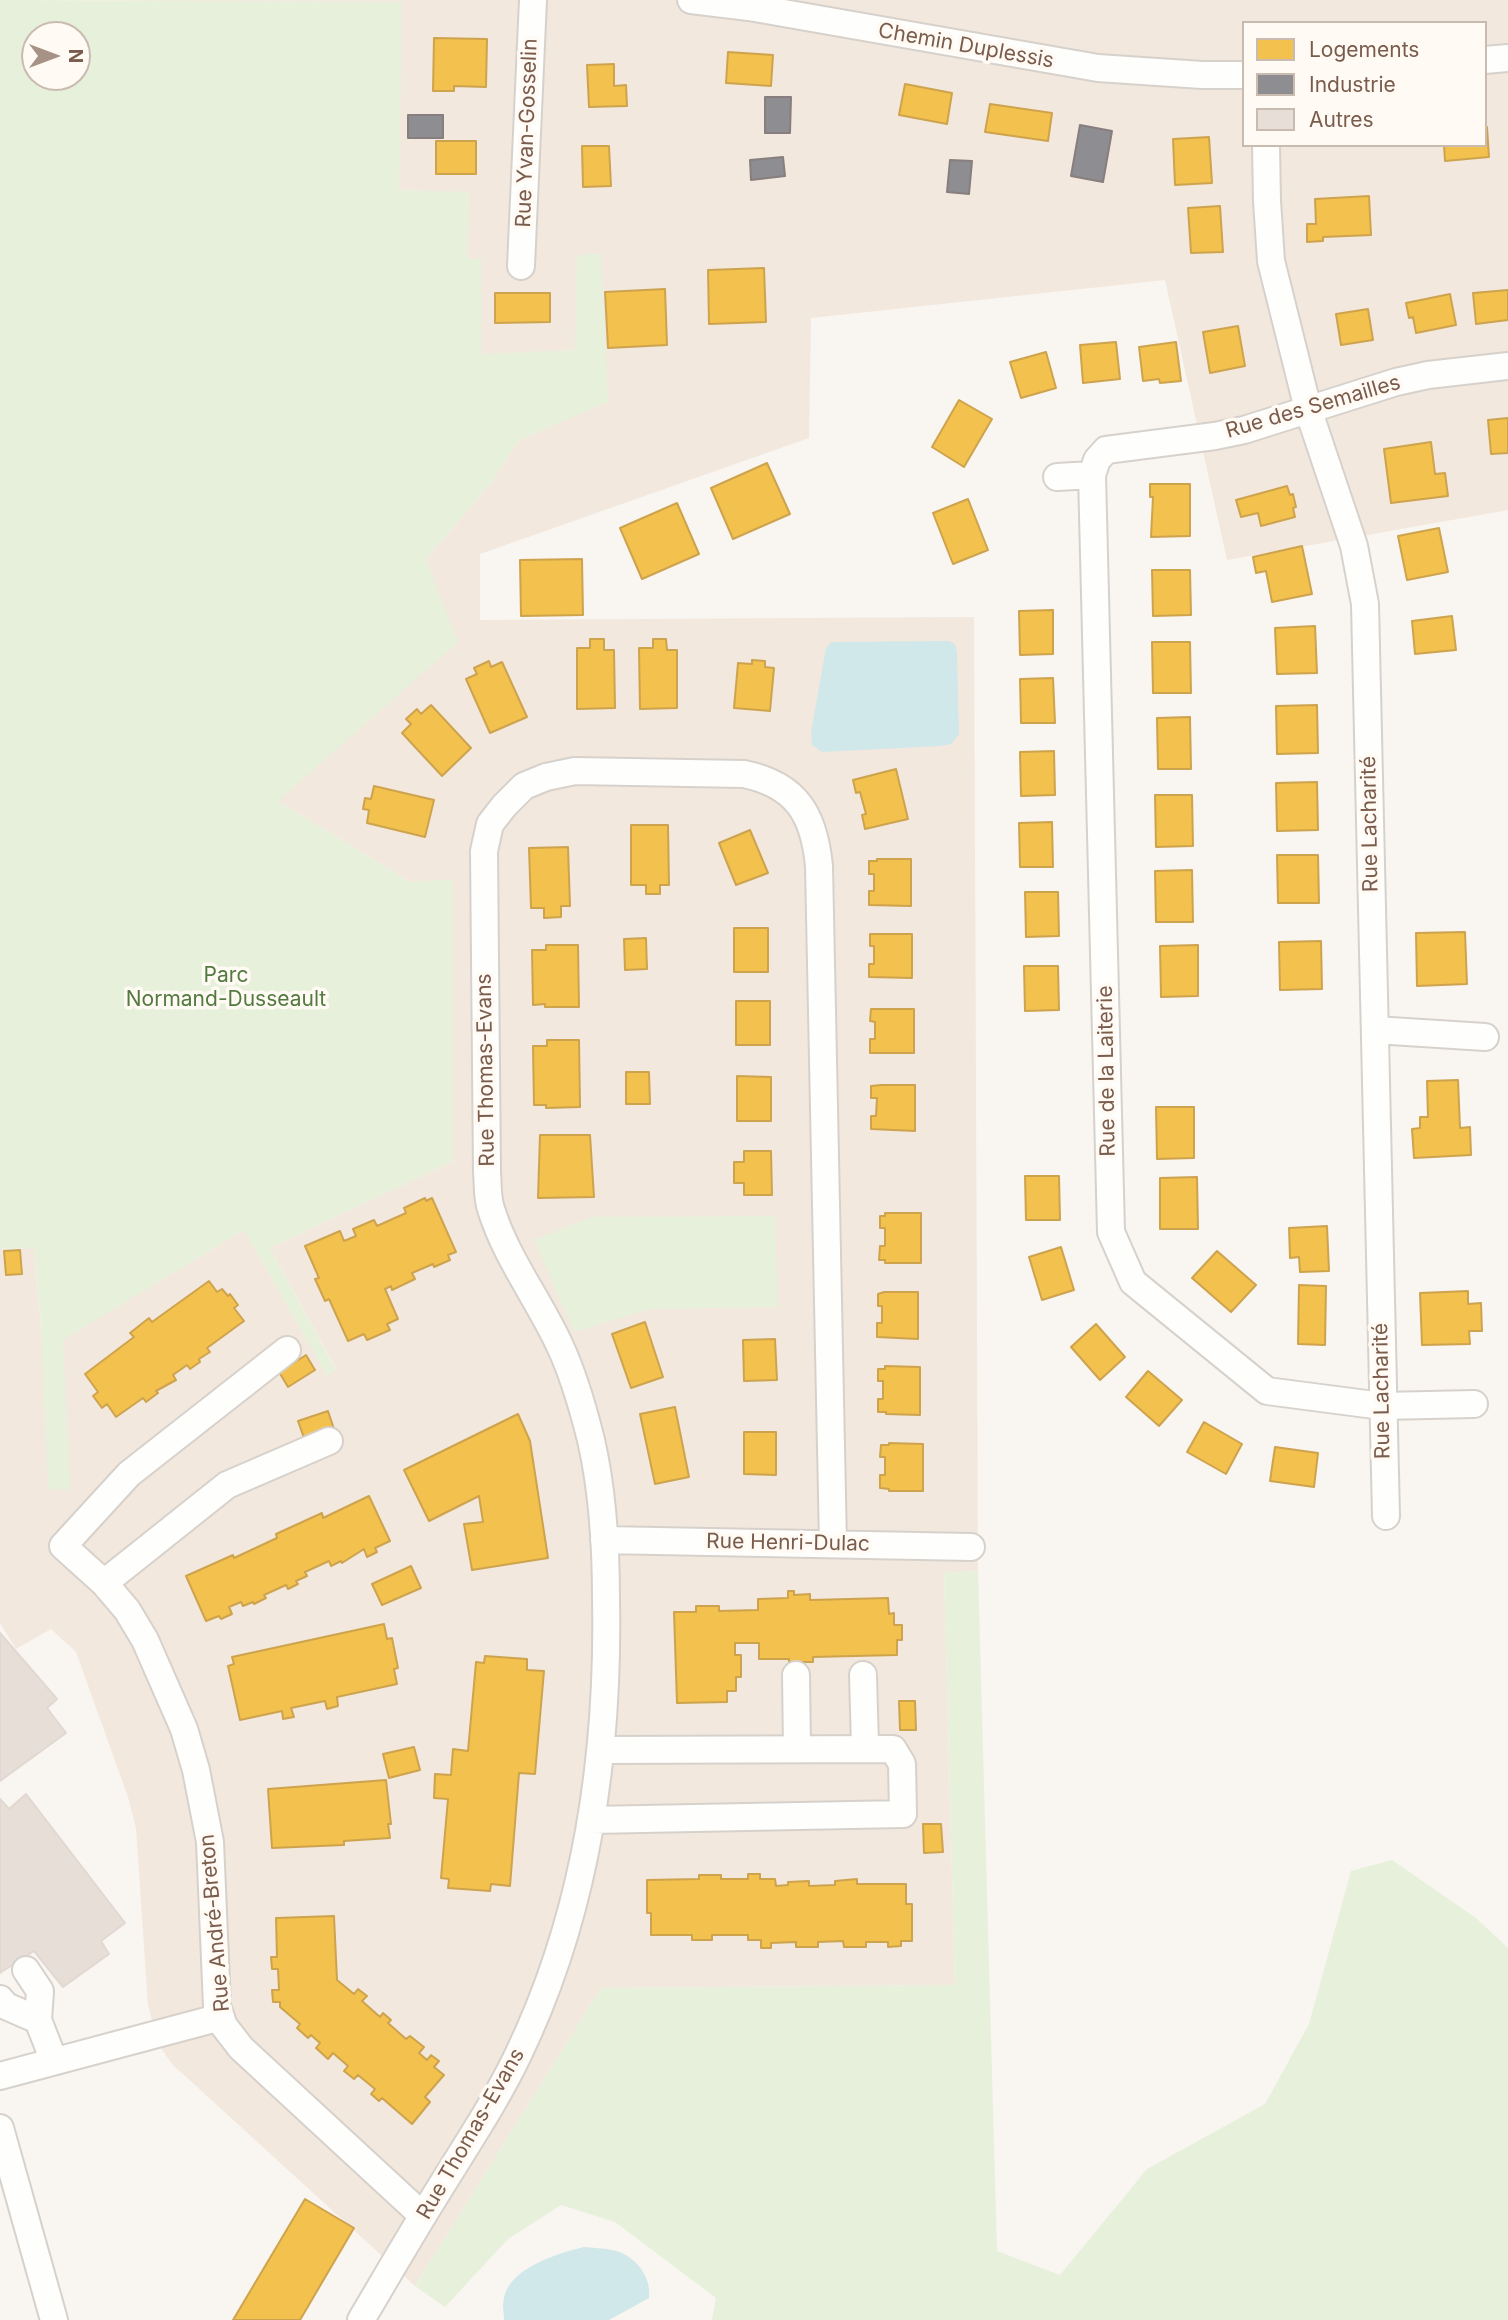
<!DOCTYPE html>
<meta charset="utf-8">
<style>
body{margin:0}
#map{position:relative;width:1508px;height:2320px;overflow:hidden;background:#f9f5f0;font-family:Inter,sans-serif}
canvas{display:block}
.legend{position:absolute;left:1242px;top:21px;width:245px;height:126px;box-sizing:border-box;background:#fffaf3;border:2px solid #cabbb1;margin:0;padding:9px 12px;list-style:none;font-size:21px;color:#7a5c4d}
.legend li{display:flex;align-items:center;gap:14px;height:35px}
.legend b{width:35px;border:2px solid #cabbb1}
.north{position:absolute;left:21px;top:21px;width:70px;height:70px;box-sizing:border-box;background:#fffaf3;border:2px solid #cabbb1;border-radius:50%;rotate:90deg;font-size:19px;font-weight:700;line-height:28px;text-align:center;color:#7a5c4d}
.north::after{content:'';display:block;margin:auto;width:24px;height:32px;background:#a69286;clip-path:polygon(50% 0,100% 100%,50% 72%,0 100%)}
</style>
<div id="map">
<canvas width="1508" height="2320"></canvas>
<ul class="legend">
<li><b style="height:19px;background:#f2c14e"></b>Logements</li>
<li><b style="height:19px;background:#8d8d92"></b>Industrie</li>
<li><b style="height:19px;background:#e6ded7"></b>Autres</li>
</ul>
<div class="north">N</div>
</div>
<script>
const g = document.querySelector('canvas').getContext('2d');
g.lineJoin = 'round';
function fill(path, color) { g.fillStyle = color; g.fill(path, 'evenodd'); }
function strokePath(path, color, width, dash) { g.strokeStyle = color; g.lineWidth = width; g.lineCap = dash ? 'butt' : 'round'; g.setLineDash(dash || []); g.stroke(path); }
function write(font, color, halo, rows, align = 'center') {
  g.font = font + ' Inter,sans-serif'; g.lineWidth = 7; g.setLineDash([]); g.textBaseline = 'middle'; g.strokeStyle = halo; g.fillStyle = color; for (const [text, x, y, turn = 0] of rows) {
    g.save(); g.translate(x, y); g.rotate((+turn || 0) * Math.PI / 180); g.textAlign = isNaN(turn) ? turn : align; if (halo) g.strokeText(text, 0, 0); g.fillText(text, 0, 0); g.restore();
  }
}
fill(new Path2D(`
 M0,0H1508V510L1227,560L1165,280L811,318L809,438L480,554V620L974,617L978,1571L944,1573L955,1985L601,1988L415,2286L172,2064L158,2044L148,2005L136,1828L128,1797L76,1652L51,1629L16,1649L0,1623V1249L34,1248L43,1351L244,1230L327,1375L336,1369L270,1248L453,1161L410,882L278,801L426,559L492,482L518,441L608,401L577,255L576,350L481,355V259H466L469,193L399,190L401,2ZM1244,23H1485V145H1244Z`), '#f2e8de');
fill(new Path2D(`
 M0,0L402,2L399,190L469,192L467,259L481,258V354L575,350L577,255L601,253L608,402L518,441L492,482L426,559L458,642L278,801L410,882L452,879L453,1161L270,1248L336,1370L327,1376L244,1230L63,1340L70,1489L48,1490L41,1325L34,1248L0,1249ZM77,35V77H35V35Z
 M775,1216L778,1307L650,1309L574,1332L534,1240L591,1217Z
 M978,1571L997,2251L1060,2275L1147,2169L1265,2104L1309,2024L1351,1871L1392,1860L1476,1918L1508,1948V2320H712L716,2298L615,2222L561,2205L508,2239L445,2307L415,2286L601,1988L955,1985L944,1573Z`), '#e7f0db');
fill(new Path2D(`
 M949,641L955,644L957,652L959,734L951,744L940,746L822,752L812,745L811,732L826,648L832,642Z
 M584,2247C593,2248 603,2248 612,2250C634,2254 652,2276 649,2298L609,2320H504C504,2313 502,2305 504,2298C509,2268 559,2253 584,2247Z`), '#d0e8ea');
const homes = new Path2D(`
 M434,38L487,39L486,87L454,86V91H433Z
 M728,52L773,55L771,86L726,83Z
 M614,64V86L626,85L627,106L589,107L587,65Z
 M905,84L952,93L947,124L899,115Z
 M990,104L1052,113L1048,141L985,132Z
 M1487,127L1489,157L1445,161L1444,145H1485Z
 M1209,137L1212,183L1175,185L1173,139Z
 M436,141H476V174H436Z
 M582,146H609L611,186L583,187Z
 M1369,196L1371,235L1323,237V241L1307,242V224H1316L1315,199Z
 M1220,206L1223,252L1191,253L1188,208Z
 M764,268L766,322L709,324L708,270Z
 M665,289L667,345L608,348L605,292Z
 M1508,290V320L1476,324L1473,293Z
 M495,293H550V322L495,323Z
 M1450,294L1456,325L1416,333L1413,317L1409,318L1406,303Z
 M1368,309L1373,340L1341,345L1336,314Z
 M1238,326L1245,366L1210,373L1203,332Z
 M1116,342L1120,379L1083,383L1080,345Z
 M1176,342L1181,381L1160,383L1159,379L1143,381L1139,347Z
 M1046,352L1056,388L1021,398L1010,362Z
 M959,400L992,419L964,467L932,447Z
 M1508,418V453L1491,454L1488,420Z
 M1431,442L1435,474L1445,473L1448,496L1391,503L1384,449Z
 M767,463L790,514L733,539L711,488Z
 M1150,484H1190V536L1151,537L1153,497H1150Z
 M1287,486L1290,495L1293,494L1296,507L1293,508L1295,517L1261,526L1258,513L1241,517L1236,500Z
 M968,499L988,550L953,564L933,513Z
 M677,503L699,554L642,579L620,528Z
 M1439,528L1448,572L1407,580L1398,536Z
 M1302,546L1312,594L1272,602L1266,571L1256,573L1253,557Z
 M582,559L583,615L521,616L520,560Z
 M1152,570H1190L1191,615L1153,616Z
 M1053,610V654L1020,655L1019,611Z
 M1452,616L1456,650L1415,654L1412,621Z
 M1315,626L1317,673L1277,674L1275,628Z
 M590,639H604V650H614L615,708L577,709V648H590Z
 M653,639H666L667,650H677V708L640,709L639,648H653Z
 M1152,642H1190L1191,693H1153Z
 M752,660L765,661V667L774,668L770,711L734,708L738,663L752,664Z
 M489,661L491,667L502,662L527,717L490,733L466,679L477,674L474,668Z
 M1053,678L1055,723H1021L1020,679Z
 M431,705L471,748L442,776L402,733L411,724L406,719L417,709L421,714Z
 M1317,705L1318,753L1277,754L1276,706Z
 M1190,717L1191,769H1158L1157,718Z
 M1054,751L1055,795L1021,796L1020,752Z
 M896,769L908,819L865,829L862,815L866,814L860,792L856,793L853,780Z
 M1317,782L1318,830L1277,831L1276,783Z
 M374,786L434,800L425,837L367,823L369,810L363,809L365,798L371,799Z
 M1155,795H1192L1193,846L1156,847Z
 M1052,822L1053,867H1020L1019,823Z
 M631,825H668L669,885H660V894H646V885H631Z
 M750,830L768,873L736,885L719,843Z
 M568,847L570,906H561V917L544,918V908H531L529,848Z
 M1277,855H1318L1319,903H1278Z
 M877,859H911V906L869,905V891H874V874H869V861H877Z
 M1192,870L1193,922H1156L1155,871Z
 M1025,892H1058L1059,936L1026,937Z
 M734,928H768V972H734Z
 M1465,932L1467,984L1417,986L1416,933Z
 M870,934H912V978L869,977V964H874V946H870Z
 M646,938L647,969L625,970L624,939Z
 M1321,941L1322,989L1280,990L1279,942Z
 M546,945H578L579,1007H545V1004L533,1005L532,950H546Z
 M1198,945V996L1161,997L1160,946Z
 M1024,966H1058L1059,1010L1025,1011Z
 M736,1001H770V1045H736Z
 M871,1009H914V1053H870V1039H875V1022L870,1021Z
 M547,1040H579L580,1107L546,1108V1105H534L533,1046H547Z
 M626,1072H649L650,1104H626Z
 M737,1076L771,1077V1121H737Z
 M1458,1080L1460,1128L1470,1127L1471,1155L1414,1158L1412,1129L1420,1128V1117H1428L1427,1081Z
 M881,1085H915V1131L871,1129V1116H876L877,1098H871V1086Z
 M1156,1107H1194V1158L1157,1159Z
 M540,1135H590L594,1197L538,1198Z
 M744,1151H771L772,1195H744V1183H734V1162H744Z
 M1025,1176H1059L1060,1220H1026Z
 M1197,1177L1198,1229H1160V1178Z
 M425,1198L426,1201L432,1198L456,1252L448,1255L450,1260L434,1267L433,1264L412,1273L415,1279L392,1290L391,1286L385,1289L398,1319L387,1324L390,1330L367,1340L364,1334L348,1341L329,1299L325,1301L315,1279L319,1278L305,1246L340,1231L344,1241L356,1236L353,1229L374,1220L377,1226L406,1213L404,1208Z
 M885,1213H921V1263H885V1260H879L880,1246H885V1228H880V1216H885Z
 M1327,1226L1329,1271L1300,1272L1299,1257L1290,1258L1289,1228Z
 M1061,1247L1074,1290L1042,1300L1029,1257Z
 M20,1250L22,1274L6,1275L4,1251Z
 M1217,1251L1256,1285L1231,1312L1192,1278Z
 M209,1281L217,1292L222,1289L228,1296L230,1294L238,1305L234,1308L244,1321L207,1348L210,1352L199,1359L200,1362L190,1369L187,1365L173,1375L176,1380L156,1391L158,1393L146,1402L143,1398L116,1417L107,1404L102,1408L93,1396L98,1392L85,1374L134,1337L130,1333L149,1318L152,1322Z
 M1299,1285L1326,1286L1325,1345L1298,1344Z
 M1468,1291V1304L1481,1303L1482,1331H1469L1470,1344L1422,1345L1420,1293Z
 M884,1292H918V1339L877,1337V1323H882V1306H878V1294Z
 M645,1322L663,1377L631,1388L612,1334Z
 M1096,1324L1125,1357L1100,1380L1071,1347Z
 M775,1339L777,1380L744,1381L743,1340Z
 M306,1355L315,1370L288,1387L279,1372Z
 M885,1366L920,1367V1415L886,1414V1412H878V1399H883V1381H878V1369H885Z
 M1148,1371L1182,1400L1159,1426L1126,1397Z
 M675,1407L689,1477L655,1484L640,1414Z
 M328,1411L334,1429L304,1438L298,1421Z
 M518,1414L530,1441L548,1558L472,1570L464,1524L483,1522L479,1496L429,1521L404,1470Z
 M1204,1422L1242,1444L1226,1474L1187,1452Z
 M744,1432H776V1475L744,1474Z
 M889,1443L923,1444V1491H889V1489L880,1488V1475H885V1457H880L881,1445H889Z
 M1275,1447L1318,1453L1314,1487L1270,1481Z
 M369,1496L390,1541L375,1548L377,1552L367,1557L364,1549L342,1563L341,1561L331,1566L329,1561L305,1572L307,1576L296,1581L298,1584L288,1589L286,1585L264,1595L266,1598L254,1604L253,1602L243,1606L241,1602L229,1607L232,1614L221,1619L219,1616L206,1621L186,1576L233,1555L234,1558L277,1538L276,1534L322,1513L323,1518Z
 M411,1566L421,1588L382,1605L372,1584Z
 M788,1591H794V1595L810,1594V1600L888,1598L889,1614L894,1613V1625H902V1640H897V1655L813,1657V1662H789V1659H759V1643H735V1655H741V1677H736V1691H727V1702L677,1703L674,1612H696V1606H719V1611L758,1610V1599L788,1598Z
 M384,1624L387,1639L392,1638L398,1668L394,1669L397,1684L337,1697L338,1706L327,1709L325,1701L291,1708L294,1717L283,1719L282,1711L240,1720L228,1666L234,1664L232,1657Z
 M485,1656L527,1659V1670L544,1671L535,1774L519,1773L510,1886L491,1884L490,1891L448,1888L449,1879L441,1878L448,1799L434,1798L435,1774L451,1775L453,1749L468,1751L476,1662L484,1663Z
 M899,1701H915L916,1730H900Z
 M414,1747L420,1770L389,1778L383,1754Z
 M386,1780L391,1824H388L390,1838L344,1841V1845L272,1848L268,1789Z
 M923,1824H941L943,1852L924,1853Z
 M748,1874H760V1879H775L776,1886L788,1885V1882L809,1881V1886L835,1885V1881L857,1879V1884H906V1904H912V1941H901V1946L888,1947V1942H866V1947H844L843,1941L818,1942V1947H796V1942L771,1943V1948H761V1940H748V1935H712V1940H692V1935H651V1913H647V1880L699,1879V1875H721V1879H748Z
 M334,1916L337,1980L354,1994L358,1989L367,1996L362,2001L380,2017L383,2013L391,2020L388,2023L406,2039L410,2036L424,2047L419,2053L427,2060L431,2055L439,2061L434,2067L444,2075L425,2097L430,2102L412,2124L382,2098L379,2101L371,2094L375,2089L358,2075L354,2079L344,2071L348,2066L333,2053L328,2059L316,2048L320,2043L311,2035L308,2038L297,2028L300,2024L280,2007V2002H273L272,1990H279L278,1969H272L271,1957H277L276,1918Z
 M305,2199L354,2228L300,2320H233Z`);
fill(homes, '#f2c14e');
strokePath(homes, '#cea34e', 2);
const industry = new Path2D(`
 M765,97H791L790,133H765Z
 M408,115H443V138H408Z
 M1080,125L1112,131L1103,182L1071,176Z
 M783,157L785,176L751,180L750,160Z
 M950,160L972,161L969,194L947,192Z`);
fill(industry, '#8d8d92');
strokePath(industry, '#877e7d', 2);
const building = new Path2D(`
 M0,1633L57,1699L47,1708L66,1733L0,1781Z
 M26,1794L125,1923L101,1941L109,1954L63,1987L34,1951L0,1973V1799L9,1809Z`);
fill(building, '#e6ded7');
strokePath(building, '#e2d8d2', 2);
const minor = new Path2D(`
 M691,0L749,7L1098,68L1202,75H1244
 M1485,60L1508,58
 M1266,145L1267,201L1271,261L1308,409L1354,546L1365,604L1386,1516
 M521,266L533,0
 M1057,477L1092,475
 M1375,1030L1485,1037
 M287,1350L129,1474L63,1546L104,1583L127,1610L145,1640L184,1729L196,1770L210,1842L217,2006L224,2026L241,2048L423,2216
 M1474,1404L1382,1406L1267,1391L1133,1282L1111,1232L1092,475L1097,460L1106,450L1215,436L1244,430L1396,382L1428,375L1508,366
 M604,1540L971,1547
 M104,1583L227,1485L329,1441
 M796,1675L797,1748
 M863,1675L865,1747
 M591,1820L903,1814L902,1764L893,1749L601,1750
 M26,1970L40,1991L38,2020
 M0,1999L6,2006L38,2020L54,2061
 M0,2076L221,2017
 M0,2128L54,2320
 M361,2320C387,2276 413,2231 440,2188C467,2144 496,2101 518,2055C586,1914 609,1754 606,1599C606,1546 603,1492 591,1440C583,1408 574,1376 560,1346C539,1300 506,1258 491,1209C487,1198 488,1184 487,1172L484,851L490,824L504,806L524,786L546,777L575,771L744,774C797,785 814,815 819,866L833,1544`);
strokePath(minor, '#d7d1cb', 30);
strokePath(minor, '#fefefd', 26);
write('21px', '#7a5c4d', '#fffaf3', [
 ["Chemin Duplessis",966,46,10],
 ["Rue Yvan-Gosselin",527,133,-88],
 ["Rue des Semailles",1313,407,-16],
 ["Rue Lacharité",1370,824,-91],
 ["Rue Thomas-Evans",486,1070,-91],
 ["Rue de la Laiterie",1107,1071,-91],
 ["Rue Lacharité",1382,1391,-91],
 ["Rue Henri-Dulac",788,1543,1],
 ["Rue André-Breton",215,1923,-95],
 ["Rue Thomas-Evans",471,2134,-60]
]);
write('21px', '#537a41', '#fffaf3', [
 ["Parc",226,976],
 ["Normand-Dusseault",226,1000]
]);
</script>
